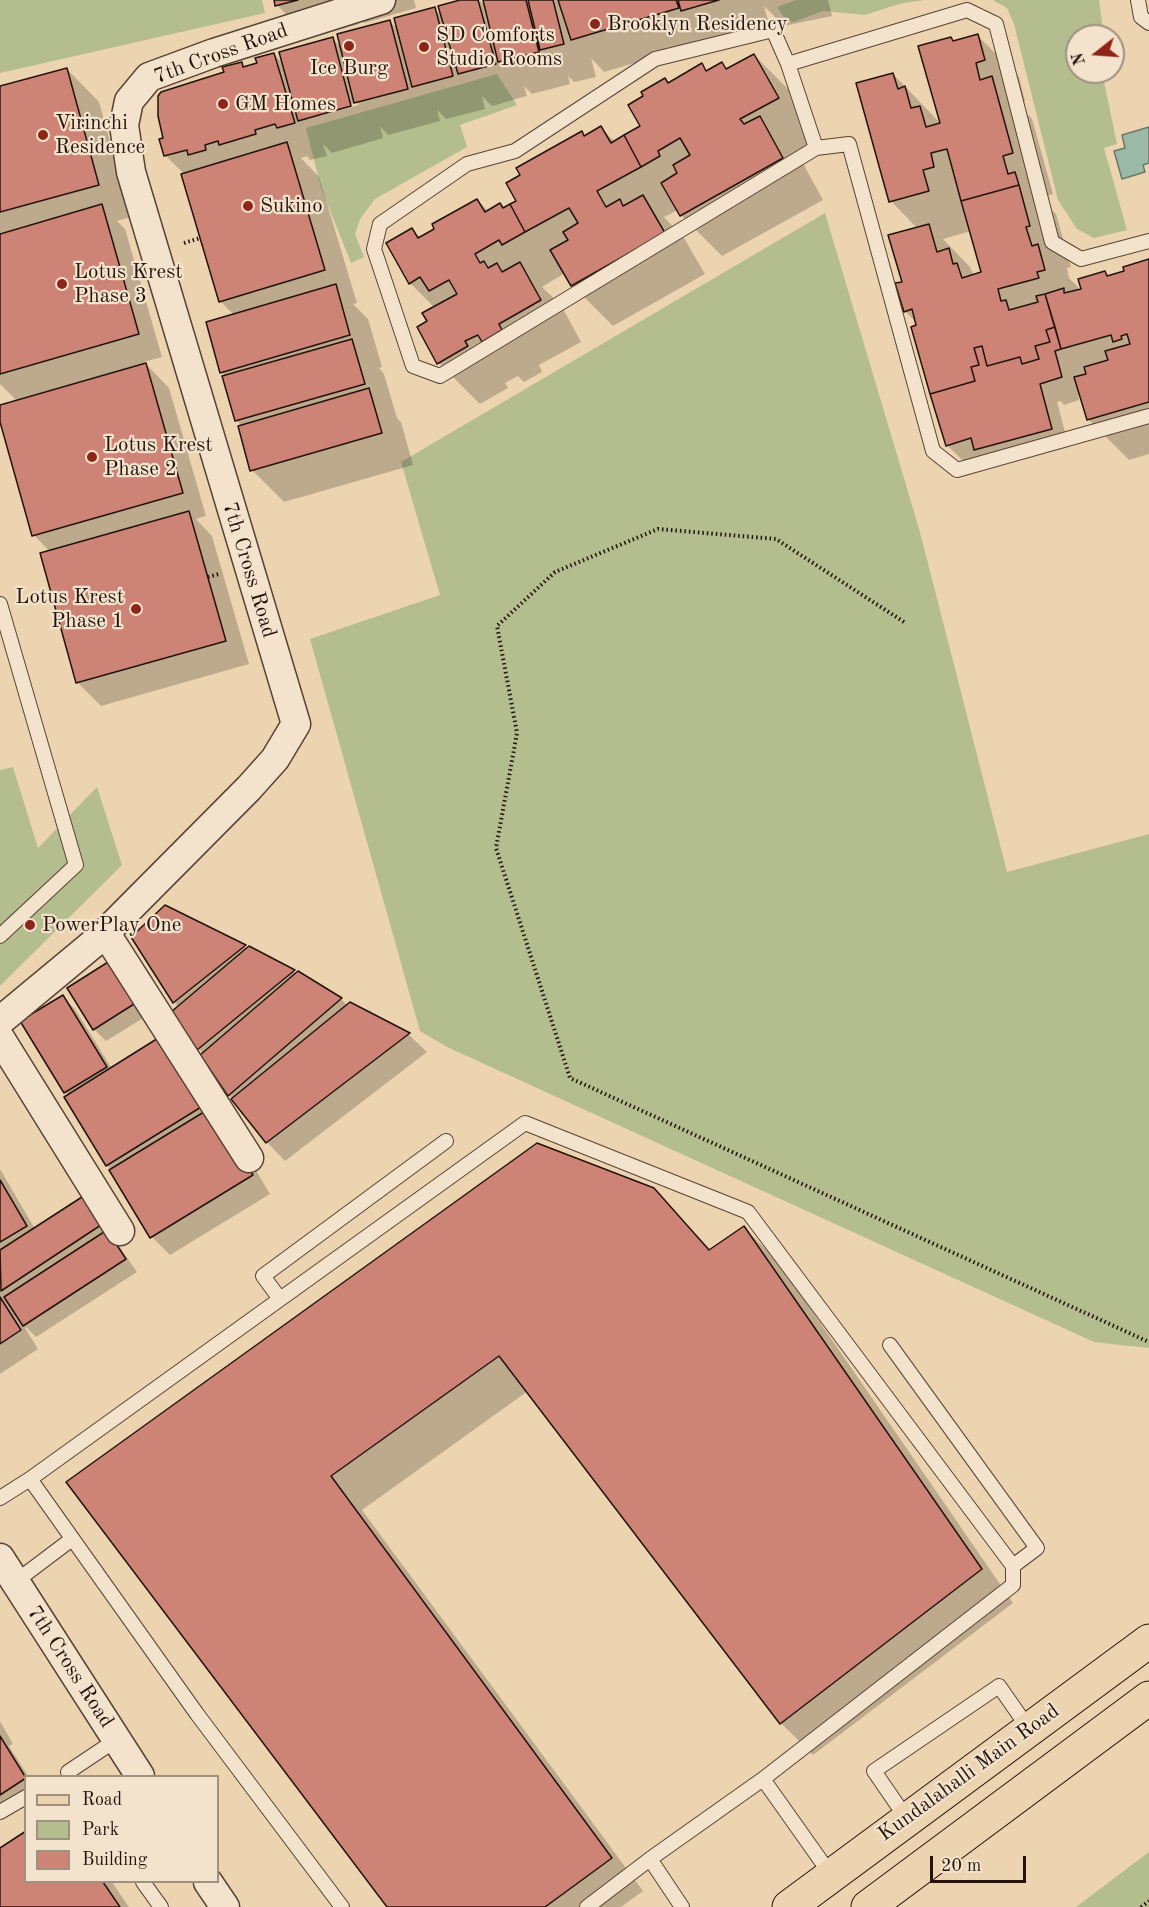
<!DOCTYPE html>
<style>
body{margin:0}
#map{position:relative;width:1149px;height:1907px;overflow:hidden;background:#edd4b0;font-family:"Old Standard TT",serif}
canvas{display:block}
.legend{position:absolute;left:24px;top:1775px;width:195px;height:108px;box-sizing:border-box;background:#f3e3cc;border:2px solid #a0907f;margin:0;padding:8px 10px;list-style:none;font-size:18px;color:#23130c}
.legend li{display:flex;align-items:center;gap:12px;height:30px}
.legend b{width:30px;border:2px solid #a0907f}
.north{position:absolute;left:1065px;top:24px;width:60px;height:60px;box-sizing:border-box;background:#f3e3cc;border:2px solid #a0907f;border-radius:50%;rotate:253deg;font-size:16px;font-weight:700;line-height:24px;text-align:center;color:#23130c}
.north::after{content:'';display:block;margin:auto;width:21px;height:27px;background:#8f2418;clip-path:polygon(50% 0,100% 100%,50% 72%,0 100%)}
.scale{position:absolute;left:930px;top:1856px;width:96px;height:27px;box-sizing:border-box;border:3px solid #23130c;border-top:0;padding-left:8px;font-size:18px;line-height:21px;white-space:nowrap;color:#23130c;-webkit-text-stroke:4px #f3e3cc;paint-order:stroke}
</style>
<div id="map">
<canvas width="1149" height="1907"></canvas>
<ul class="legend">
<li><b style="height:8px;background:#edd4b0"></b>Road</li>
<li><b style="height:16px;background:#b4bd8e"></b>Park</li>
<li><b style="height:16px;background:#cd8476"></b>Building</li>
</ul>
<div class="north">N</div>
<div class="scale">20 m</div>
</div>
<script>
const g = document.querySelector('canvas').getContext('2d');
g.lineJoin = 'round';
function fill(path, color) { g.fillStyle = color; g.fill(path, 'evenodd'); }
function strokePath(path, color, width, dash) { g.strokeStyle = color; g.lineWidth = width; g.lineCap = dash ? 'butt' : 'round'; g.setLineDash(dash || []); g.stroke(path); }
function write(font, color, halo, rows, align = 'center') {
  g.font = font + ' "Old Standard TT",serif'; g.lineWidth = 4.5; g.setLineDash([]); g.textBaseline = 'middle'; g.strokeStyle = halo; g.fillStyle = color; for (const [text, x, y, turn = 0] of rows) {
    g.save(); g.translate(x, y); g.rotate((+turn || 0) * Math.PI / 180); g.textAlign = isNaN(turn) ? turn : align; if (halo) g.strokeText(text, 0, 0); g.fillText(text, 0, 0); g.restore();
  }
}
fill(new Path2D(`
 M0,0H262L265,13L0,73Z
 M796,0H924L899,4L865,15L823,11L794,22L786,20L777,7Z
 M993,0H1099L1104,36H1077V72H1102L1117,144L1104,148L1127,230L1094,238L1077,229L1058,200L1014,24L1007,8Z
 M497,74L517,105L460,125L467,147L375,199L360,219L355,234L364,257L351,263L321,188L306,128Z
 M825,213L920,532L1007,872L1149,834V1348L1094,1342L447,1047L420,1031L310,639L440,595L401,462Z
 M13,767L38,848L97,787L122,865L0,986V770Z
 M1149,1852V1907H1076Z`), '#b4bd8e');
const water = new Path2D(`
 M1149,127V163L1143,165L1145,172L1122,179L1114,151L1125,148L1122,135Z`);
fill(water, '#9ab9a7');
strokePath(water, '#6a7769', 1.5);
fill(new Path2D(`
 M275,0H414L416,8L364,23L356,15L359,24L309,38L277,5Z
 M466,0H479L486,6L484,0H828L832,16L784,26L764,6L770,27L712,40L604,72L591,58L596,77L574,82L568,76L570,84L532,94L524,86L527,96L492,106L482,96L485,109L446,119L437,110L440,121L388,135L380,126L383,138L332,153L323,144L327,156L310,160L307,156L301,158L319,177L357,303L353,304L368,319L382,367L379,368L384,374L397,418L401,422L413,465L284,502L252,470L242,426L236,420L226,377L222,372L234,315L220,301L184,174L165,155V139L226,73L241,63L246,68L258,64L274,54L284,65L333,39L342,48L389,21L399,30L435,9L443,18ZM358,102L359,105L319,116V113Z
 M978,36L1019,77L1025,101L1016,103L1032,119L1053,194L1043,197L1045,204L1056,214L1071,267L1067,268L1069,278L1078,287L1080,291L1105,272L1110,277L1149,261V454L1129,460L1088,419L1081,394L1078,395L1079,400L1064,405L1061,401L1057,402L1069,447L994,467L984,458L965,463L947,445L917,323L905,311L904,283L918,229L891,201L893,74L943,126L951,39L954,42ZM971,231L983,273L974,276L970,267L943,239Z
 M754,55L795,96L819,139L795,153L800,158L823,200L722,256L681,215L678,210L664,217L684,238L705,274L613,326L572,285L565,273L542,287L561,305L581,342L539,365L542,372L524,382L518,376L505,383L508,388L480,404L439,363L429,322L435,308L410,283L412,230L421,238L477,200L488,211L504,209L518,202L581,133L586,137L601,128L615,142L642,127L645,97L665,80L669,84L702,65L708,72L721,64L728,70Z
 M67,69L99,102L131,217L117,221L125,229L162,357L144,362L169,388L206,516L196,519L212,536L249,664L101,706L78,683L42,554L50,552L34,535L0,416V406L17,401L0,384V88Z
 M166,907L248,949L249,948L297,974L298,973L341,999L348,1006L351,1004L409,1035L427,1052L285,1161L267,1142L229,1095L202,1056L203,1054L173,1012L179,1007L174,1002Z
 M115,959L153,1012L106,1041L94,1029L69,988Z
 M63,997L75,1009L112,1069L163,1037L230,1127L270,1194L170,1255L152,1237L112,1170L107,1165L69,1096L22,1022Z
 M0,1169L35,1229L85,1197L137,1272L36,1337L26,1327L25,1328L38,1349L0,1374Z
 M653,1189L711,1250L744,1228L777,1260L1013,1603L813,1755L781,1723L528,1391L362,1510L643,1891L621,1907H389L68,1483Z
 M0,1721L13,1744L9,1746L28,1776H26V1799L0,1814Z
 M0,1850L26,1882H112L129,1907H0Z`), '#0003');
const building = new Path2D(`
 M274,0H298L275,6Z
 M460,0H478L496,64L458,74L438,6Z
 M483,0H526L539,52L498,62Z
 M528,0H553L564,44L540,50Z
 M558,0H676L679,8L571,40Z
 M678,0H719L681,11Z
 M435,7L453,76L412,87L394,18Z
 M390,20L408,89L354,103L337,34Z
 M978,34L985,60L976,63L980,80L992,76L1013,153L1003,156L1008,174L1015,172L1019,185L961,201L947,149L931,153L934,167L923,170L929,191L889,202L856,83L893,73L898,89L905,86L911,108L920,106L926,127L940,123L918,46L951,37L953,41Z
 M333,37L351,106L298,121L279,52Z
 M274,53L295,123L277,128L275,124L255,130L256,134L219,145L218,141L205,145L206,150L188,155L187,150L164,156L159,139L163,138L158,116V96L161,92L224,72L222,67L242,62L243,67L257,63L255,58Z
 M754,54L779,98L740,119L744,124L760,116L783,158L680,216L661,183L677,173L673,165L690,155L680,138L658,151L660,156L641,167L624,135L640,126L628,105L643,96L641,92L665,78L668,83L702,63L706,71L722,62L726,69Z
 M67,68L99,185L0,212V86Z
 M601,126L611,143L624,135L641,167L597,191L606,207L620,199L623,206L643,195L665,233L571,286L550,250L568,240L563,232L578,223L569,208L525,232L510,204L516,201L506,183L520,175L516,168L582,131L584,136Z
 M287,142L325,270L219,302L181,174Z
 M1019,185L1030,226L1026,227L1032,246L1038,244L1045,270L1037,272L1039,278L998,289L1001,301L1006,300L1009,310L1038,302L1036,296L1045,294L1055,327L1046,330L1050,342L1035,346L1039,359L1022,364L1020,357L987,366L982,346L974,348L979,365L971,367L975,381L930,394L911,327L916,325L912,309L904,312L895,283L902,282L888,235L929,224L937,252L949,248L953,264L957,263L962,278L981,272L961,201Z
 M477,199L485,212L500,203L503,208L510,204L525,232L502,245L499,240L475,254L480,263L484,261L488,268L497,263L502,272L520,262L541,300L499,324L502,330L482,342L478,335L465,341L468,346L437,364L417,327L427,321L422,313L457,294L449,280L429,291L420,277L409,284L386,243L412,228L418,238L434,229L432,224Z
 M102,204L139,334L0,374V234Z
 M1149,259V402L1087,420L1074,377L1086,374L1084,367L1108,360L1105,351L1130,344L1127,334L1121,336L1122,339L1113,342L1111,335L1061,349L1045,294L1064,288V293L1081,289L1078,279L1105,271L1107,276L1124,271L1123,267Z
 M336,284L350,335L220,373L206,322Z
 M1055,327L1061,349L1055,351L1062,377L1040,384L1052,429L974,450L971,438L946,446L930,394L975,381L971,367L979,365L974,348L982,346L987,366L1020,357L1022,364L1039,359L1035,346L1050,342L1046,330Z
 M352,339L365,384L235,421L222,376Z
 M146,363L183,493L32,536L0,422V405Z
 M369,388L382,433L250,471L238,426Z
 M189,511L226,641L76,683L40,553Z
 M165,905L246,945L173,1003L131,937Z
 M249,946L295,970L197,1050L171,1012Z
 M116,957L142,999L93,1030L67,988Z
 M298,971L342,998L228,1096L200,1055Z
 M63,995L107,1067L64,1093L20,1021Z
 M350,1002L410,1033L266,1143L231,1099Z
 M163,1035L206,1104L106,1166L64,1097Z
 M212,1107L253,1175L150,1238L109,1170Z
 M537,1143L654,1188L709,1250L744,1226L982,1569L780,1724L499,1356L331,1476L612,1858L545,1907H387L66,1482Z
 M0,1180L27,1226L0,1242Z
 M85,1195L104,1223L1,1291L0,1250Z
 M107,1230L126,1259L23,1326L4,1297Z
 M0,1297L21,1330L0,1344Z
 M0,1736L26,1778L0,1795Z
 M26,1831V1882H103L120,1907H0V1848Z`);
fill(building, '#cd8476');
strokePath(building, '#23130c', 1.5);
const lane = new Path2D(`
 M1138,0L1141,17L1149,23
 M788,64L967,10L996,24L1052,242L1081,259L1149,241
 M816,148L788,64L773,30L655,59L515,151L467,164L380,224L374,249L413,366L440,376L816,148L849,144L933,451L957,470L1149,416
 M0,604L76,865L0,936
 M280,1299L263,1276L446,1141
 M890,1345L1037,1548L1013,1566
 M0,1498L30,1479
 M15,1582L72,1539
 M68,1772L116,1740
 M763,1779L831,1875
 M0,1812L26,1797
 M907,1819L874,1771L999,1686L1029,1729
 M650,1859L682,1907
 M143,1882L161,1907
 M342,1907L197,1714L30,1479L525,1123L748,1212L1013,1566V1585L763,1779L650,1859L587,1907`);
const street = new Path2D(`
 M105,932L249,1158
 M0,1021L100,938L249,788L275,759L296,724L131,172L124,125L129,101L149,77L214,53L381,0
 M0,1038L120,1231
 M0,1558L140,1776
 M208,1882L225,1907`);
const primary = new Path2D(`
 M789,1907L1149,1641
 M868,1907L1149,1698`);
strokePath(lane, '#564335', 16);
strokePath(street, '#564335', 31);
strokePath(primary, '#23130c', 35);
strokePath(new Path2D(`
 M184,243L200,238
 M208,577L219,574
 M904,622L776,539L658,529L555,572L497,626L517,733L496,848L570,1078L1149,1342
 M1141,1907L1149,1901`), '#23130c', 4, [1.5, 3]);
strokePath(lane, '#f3e3cc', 14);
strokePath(street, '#f3e3cc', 28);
strokePath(primary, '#edd4b0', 33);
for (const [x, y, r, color] of [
 [595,24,6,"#8f2418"],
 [349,46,6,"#8f2418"],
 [424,47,6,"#8f2418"],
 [223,104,6,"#8f2418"],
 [43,135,6,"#8f2418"],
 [248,206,6,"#8f2418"],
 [62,284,6,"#8f2418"],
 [92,457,6,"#8f2418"],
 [136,609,6,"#8f2418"],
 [30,925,6,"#8f2418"]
]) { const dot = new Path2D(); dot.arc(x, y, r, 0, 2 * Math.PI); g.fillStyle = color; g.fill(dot); strokePath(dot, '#f3e3cc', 2); }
write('21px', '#23130c', '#f3e3cc', [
 ["Brooklyn Residency",607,24],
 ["SD Comforts",436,35],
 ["Studio Rooms",436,59],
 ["Ice Burg",349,68,"center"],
 ["GM Homes",235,104],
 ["Virinchi",55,123],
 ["Residence",55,147],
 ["Sukino",260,206],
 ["Lotus Krest",74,272],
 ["Phase 3",74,296],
 ["Lotus Krest",104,445],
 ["Phase 2",104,469],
 ["Lotus Krest",124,597,"right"],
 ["Phase 1",124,621,"right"],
 ["PowerPlay One",42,925]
], 'left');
write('21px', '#23130c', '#f3e3cc', [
 ["7th Cross Road",221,54,-20],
 ["7th Cross Road",249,570,73],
 ["7th Cross Road",70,1667,57],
 ["Kundalahalli Main Road",969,1773,-36]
]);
</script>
